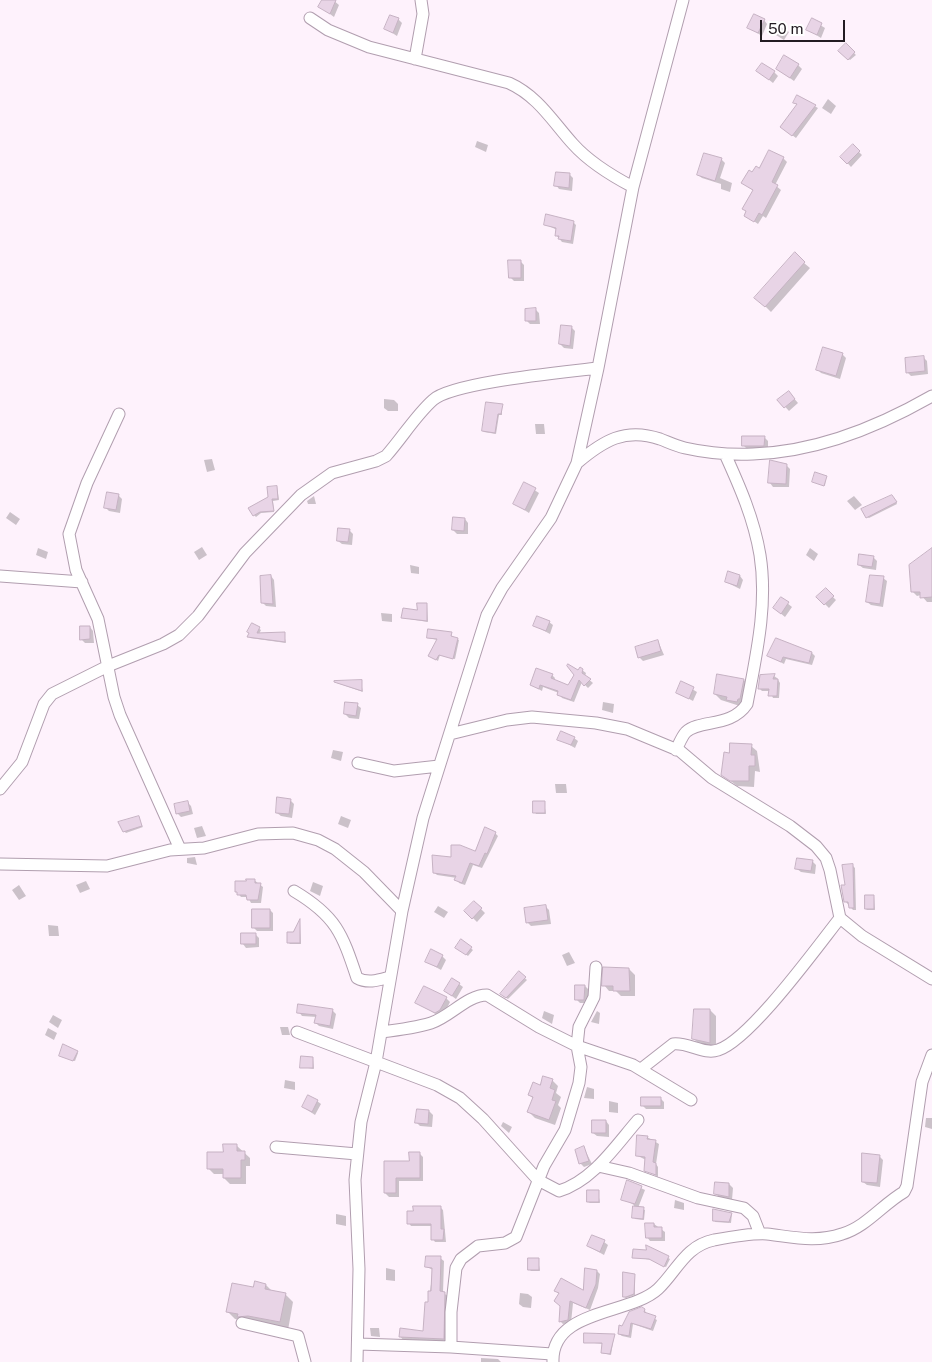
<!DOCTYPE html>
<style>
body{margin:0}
#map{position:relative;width:932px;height:1362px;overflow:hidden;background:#fef2fc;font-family:"Public Sans",sans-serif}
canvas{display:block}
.scale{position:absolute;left:760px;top:20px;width:85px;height:22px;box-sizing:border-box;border:2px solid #231c22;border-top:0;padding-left:6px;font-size:15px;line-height:18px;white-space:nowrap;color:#231c22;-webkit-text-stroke:4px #fff;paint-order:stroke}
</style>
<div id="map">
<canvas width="932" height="1362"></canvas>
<div class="scale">50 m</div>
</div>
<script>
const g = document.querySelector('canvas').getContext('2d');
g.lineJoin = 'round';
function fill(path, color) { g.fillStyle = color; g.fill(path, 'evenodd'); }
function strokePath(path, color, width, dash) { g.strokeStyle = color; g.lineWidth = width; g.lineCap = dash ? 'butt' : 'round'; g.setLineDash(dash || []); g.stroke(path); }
fill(new Path2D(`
 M323,0H333L339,5L334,17L319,6Z
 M398,19L402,23L397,36L386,29Z
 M764,20L767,24L762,36L749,28Z
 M812,20L825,28L821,38L808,30Z
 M781,27L789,32L784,40L776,35Z
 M846,45L856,55L850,60L840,51Z
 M798,65L802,69L794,81L777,69Z
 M758,71L774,72L778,76L773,83Z
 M798,97L818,108L796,138L784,129L798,105L795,103Z
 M828,99L836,106L831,114L822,108Z
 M477,141L488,145L486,152L475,147Z
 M853,146L862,155L851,167L842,157Z
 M783,158L787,162L775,185L781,190L766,218L763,216L758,224L745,215L754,191L742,183L753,173Z
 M721,159L725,163L720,178L732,183L730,192L721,189V184L702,178L698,175Z
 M569,174L573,178L572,191L559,189L556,185Z
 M573,222L576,225L573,244L562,242L556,235L557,230L545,224Z
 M520,261L524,265V281H514L510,277Z
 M804,263L810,268L771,312L762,303Z
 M536,310L539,313L540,324H530L527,321Z
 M571,327L575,331L573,349L564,348L560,344Z
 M842,354L846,358L840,379L821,373L817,369Z
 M923,357L927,361L928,374L911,376L907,372Z
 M792,396L798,403L789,411L779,400Z
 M384,399L394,400L398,404V411H388L384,408Z
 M502,405V415H499L496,434L484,432L483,431Z
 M535,424H544L545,434H536Z
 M764,437L768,441V449H747L743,445Z
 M212,459L215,470L207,472L204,460Z
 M786,465L790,469L789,487H773L770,483Z
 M826,477L825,486L814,482Z
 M525,484L539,493L529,513L515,504Z
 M277,487L279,500L273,501L274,512L261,513L256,517L254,515Z
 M118,495L122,499L120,513L109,511L106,508Z
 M314,496L316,504H308L307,501Z
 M854,496L862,505L855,510L847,501Z
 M894,498L897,504L869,518L867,517Z
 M10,512L20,519L16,525L6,518Z
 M465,519L468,523V534H457L453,530Z
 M349,530L353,534L352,545L342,544L338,541Z
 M202,547L207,555L199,560L194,552Z
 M38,548L48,552L46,559L36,555Z
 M810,548L818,554L814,561L806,555Z
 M932,550V602H927L921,595L917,596L912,591Z
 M873,557L877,561L876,570L863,568L859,565Z
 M410,565L419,567V574L411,573Z
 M271,576L274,580L276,607L266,606L262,602Z
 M740,576L743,580L740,589L726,582Z
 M883,578L887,581L883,607L871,605L867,602Z
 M826,590L836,600L829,608L818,597Z
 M781,598L792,607L785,617L774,608Z
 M427,604L428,622L403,618L418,611Z
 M381,613L392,614V622L382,621Z
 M549,622L553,625L550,634L535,626Z
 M252,624L261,630L259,634H284L286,643L250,638Z
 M90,627L93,631L94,643H85L81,639Z
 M451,633L452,637L459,640L455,659L440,655L438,661L431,657L438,640L428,638Z
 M658,641L664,655L643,661L639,657Z
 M812,653L815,656L812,665L786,659L784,664L769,656Z
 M582,670L586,673L585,676L593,683L588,688L582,682L574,702L562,698L559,693L543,687L542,691L531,685L552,675L555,678L554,681L568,687L578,672Z
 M761,676H774L777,678L780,683L779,698H773L770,691H762L759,688Z
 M744,680L749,686L743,707L721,700L715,694Z
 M361,682L363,692L337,683Z
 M682,683L697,692L693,701L678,693Z
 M603,702L614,704L613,713L602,710Z
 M357,705L361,708L359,719L349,718L345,714Z
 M574,738L578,741L575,748L559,739Z
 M751,746L757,751L760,772L755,771L754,787L737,786L723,775L730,754Z
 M333,750L343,752L341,761L331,758Z
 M555,784H566L567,793H556Z
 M290,800L294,804L292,818L281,816L277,813Z
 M187,802L191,806L193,814L181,817L177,813Z
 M544,802L546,814H536L535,812Z
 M341,816L351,820L348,828L338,824Z
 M138,818L143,827L126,833L124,831Z
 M202,826L206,836L197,838L194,828Z
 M495,833L498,836L482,868L473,865L465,885L459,883L457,878L437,875L434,872L433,856L452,859L476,853Z
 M195,857L197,865L187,863V858Z
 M812,861L816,865L815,874L801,872L797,869Z
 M852,865L855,868L856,910H853L846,902V887Z
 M254,880L263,887L261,903H251L248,897H241L236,891Z
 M86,881L90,889L80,893L76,885Z
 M313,882L323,886L320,896L310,891Z
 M19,885L26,896L19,900L12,890Z
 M874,896L875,910H867L866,909Z
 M474,902L485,913L477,922L466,911Z
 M438,906L448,912L444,918L434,912Z
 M545,906L549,910L551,924L531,926L527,922Z
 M270,910L273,913V931H257L253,927Z
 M300,921L301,944H290L289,943Z
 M48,925L58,926L59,936H49Z
 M255,934L259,938V947L246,948L243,944Z
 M462,941L473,950L468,956L458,949Z
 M569,952L575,963L567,966L562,955Z
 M442,956L446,960L441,970L427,962Z
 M629,969L635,975V996H621L616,991H609L604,985Z
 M519,973L527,980L508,999L503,996Z
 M459,984L463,987L456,999L449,994Z
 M585,986L589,990L588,1003H580L576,999Z
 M446,998L450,1002L444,1014L439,1016L417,1003Z
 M710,1010L716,1016V1048L699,1044L693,1038Z
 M333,1011L336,1014L333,1029L319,1026L316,1023L317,1017L302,1016L299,1012Z
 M544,1011L554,1015L552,1024L542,1018Z
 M597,1011L600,1013L599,1024L591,1022Z
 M53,1015L62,1020L58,1028L49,1022Z
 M280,1027H288L290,1035H282Z
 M48,1028L57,1033L54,1040L45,1035Z
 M77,1052L78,1053L75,1061L62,1057Z
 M313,1058L314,1069L302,1067Z
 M285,1080L295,1082V1090L284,1088Z
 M552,1080L558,1086L556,1093L561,1097L558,1105L561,1108L555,1125L535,1118L529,1112L534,1099L529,1095Z
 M587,1087L594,1089V1099L584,1098Z
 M660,1098L664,1102V1109H646L642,1105Z
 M317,1101L321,1104L315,1115L303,1107Z
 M609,1101L618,1103V1113L609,1112Z
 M429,1111L433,1115L432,1127L420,1126L417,1123Z
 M926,1118H932V1129L925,1127Z
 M606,1121L609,1125V1137L597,1136L593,1133Z
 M503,1122L512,1127L509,1133L501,1126Z
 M647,1137L659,1144L656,1164L658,1167V1177L646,1170V1160L638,1156Z
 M237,1146L250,1158V1166H246V1184H230L224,1178V1174H214L208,1168L224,1153Z
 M584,1148L592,1164L584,1167L580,1163Z
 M420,1154L423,1157V1181H399V1197H389L385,1193V1162H410Z
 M879,1156L883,1160L880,1187L867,1185L863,1182Z
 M628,1182L645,1190L638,1208L645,1210L644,1220L635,1219L634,1205L623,1199Z
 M729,1184L733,1188L732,1200L719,1197L715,1193Z
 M598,1192L600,1203H590L588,1202Z
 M675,1200L684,1203V1210L674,1208Z
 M440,1207L443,1210L446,1242H435L433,1239V1226H411L409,1223Z
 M714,1211L732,1214L731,1223L715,1222Z
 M336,1214L346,1216V1226L336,1224Z
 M654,1224L665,1232V1241H650L647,1237Z
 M604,1242L608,1245L604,1255L588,1246Z
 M647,1247L670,1259L666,1267L651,1260L634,1257L647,1252Z
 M440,1258L444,1261L443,1293L448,1296L446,1342L403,1340L400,1336L424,1333L433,1270L427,1267Z
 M538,1259L540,1271H531L529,1269Z
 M386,1268L395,1270V1281L386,1280Z
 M597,1271L600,1274L598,1288L590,1310L573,1303L571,1323L563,1324L560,1321V1295L556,1291L584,1292Z
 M635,1275V1295L626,1298L624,1297Z
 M266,1285L272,1291L285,1294L293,1302L288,1330L235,1319L227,1311L254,1289Z
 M520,1293L528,1294L532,1297L531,1308L523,1307L519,1304Z
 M645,1310L646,1314L657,1320L653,1331L633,1324L631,1338L622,1336L619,1334L622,1327Z
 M370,1328H379L380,1337L371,1336Z
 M614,1336L611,1355L602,1353L603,1344L585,1342Z
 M481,1358L498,1359L501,1362H481Z`), '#0003');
const building = new Path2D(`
 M322,0H336L330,14L318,7Z
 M754,14L765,19L758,33L747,28Z
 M390,15L399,18L393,33L384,29Z
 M812,18L822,23L817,35L806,30Z
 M846,43L855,52L848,60L838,51Z
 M784,55L799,64L790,78L776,69Z
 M762,63L775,71L769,80L756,71Z
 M797,95L816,105L792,136L780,127L797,104L793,103Z
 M853,144L860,151L847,164L840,157Z
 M769,150L784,157L772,182L778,185L762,215L759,213L754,222L744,216L746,211L742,209L753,190L741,183L749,170L752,172L756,166L759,168Z
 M704,153L722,158L715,181L697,175Z
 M556,172L570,173L569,188L554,186Z
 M546,214L574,221L571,241L558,239L559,236H555L556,228L544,225Z
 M795,252L805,262L765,307L754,298Z
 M508,260H521V278H509Z
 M536,308V321H525V309Z
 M561,325L572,326L570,346L559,344Z
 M823,347L843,353L836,376L816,370Z
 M924,356L925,371L906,373L905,358Z
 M789,391L795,399L784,408L777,400Z
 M486,402L503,404L501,414H498L495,433L482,431Z
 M742,436H765L764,446H742Z
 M770,460L787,464L786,484L768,483Z
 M815,472L827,476L824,486L812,482Z
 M524,482L536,488L525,510L513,504Z
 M277,486L278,499H272L274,511L260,512L253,516L248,508L268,497L267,487Z
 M107,492L119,494L116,510L104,508Z
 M892,495L897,502L866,518L861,509Z
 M453,517L465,518L464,531L452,530Z
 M338,528L350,529L348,542L337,541Z
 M932,548V597L920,598V592H911L909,565Z
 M859,554L874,556L872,567L858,565Z
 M728,571L740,575L737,586L725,582Z
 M271,575L273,604L261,603L260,576Z
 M870,575L884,576L880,604L866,602Z
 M826,588L834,596L824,605L816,597Z
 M781,597L789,602L781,614L773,608Z
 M417,603H427V621L401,618L403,608L417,610Z
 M537,616L550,621L546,631L533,626Z
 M252,623L260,627L257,633L285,632V642L247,637L249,633L247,632Z
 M80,626H90V639L80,640Z
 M428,629L452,632L451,636L458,638L453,659L439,655L436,660L428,656L437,639L427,638Z
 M776,638L812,652L809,663L783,657L781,662L767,656Z
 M658,640L661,651L638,658L635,647Z
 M568,664L578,670L580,667L583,669L582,673L591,679L584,686L579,680L571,700L557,695L558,691L540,685L539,689L530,685L536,668L553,674L551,678L568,685L574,675L567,666Z
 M717,674L744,679L740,699H738L737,702L726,700L727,697L714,694Z
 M775,674L773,679H778L777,696H768L769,689H758L760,675Z
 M362,680V691L334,682V681Z
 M681,681L694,687L689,699L676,693Z
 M345,702L358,703L356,716L344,714Z
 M561,731L575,737L571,745L557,740Z
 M730,743L752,744L751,755H755V766H749V781H730L721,775L724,752L729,753Z
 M277,797L291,799L289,814L276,813Z
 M188,801L190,811L176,814L174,804Z
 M533,801H545V813H533Z
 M139,816L142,826L123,832L118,822Z
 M485,827L496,832L487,854L485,853L479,866L470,863L462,883L454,880L456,876L433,873L432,855L451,857V845H460L475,851Z
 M797,858L813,860L811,871L795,869Z
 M853,864L854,908H849L848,902H844L841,885H845L842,865Z
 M246,879H255V883H261L258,900H247L246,895H237V892H235V881H246Z
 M865,895H874V909H865Z
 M474,901L482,908L472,919L464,911Z
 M546,905L548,920L526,923L524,908Z
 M252,909H270V928H252Z
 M300,919V943H287V932H293Z
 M241,933H256V944H241Z
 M461,939L472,947L466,955L455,948Z
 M431,949L443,955L437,967L425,962Z
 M603,967L629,968L630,991H613V986H602Z
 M519,971L526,977L506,998L500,994Z
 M452,978L460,983L452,996L444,991Z
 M575,985H585L584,1000H575Z
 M424,986L447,997L440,1010L435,1013L415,1003Z
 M298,1004L333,1009L330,1026L314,1023L316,1015L297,1013Z
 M694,1009H710V1043L692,1039Z
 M63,1044L78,1051L73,1061L59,1056Z
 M301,1056L313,1057V1068H300Z
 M543,1076L553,1079L550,1088L555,1090L552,1100L556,1101L549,1120L527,1112L533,1097L528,1095L533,1082L540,1085Z
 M308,1095L318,1100L312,1112L302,1107Z
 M641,1097H661V1106H641Z
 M417,1109L429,1110L428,1124L415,1123Z
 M592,1120H606V1133H592Z
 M637,1135L648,1136L647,1139L656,1140L653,1162L656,1163V1175L644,1171L645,1157L636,1156Z
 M223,1144H237V1151H245V1160H241V1178H223V1169H207V1152H223Z
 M584,1146L589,1161L579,1164L575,1150Z
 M409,1152H420V1178H396V1193H384V1161H409Z
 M862,1153L880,1155L877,1183L862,1182Z
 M627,1180L642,1186L635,1204L621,1200Z
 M715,1182L729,1183V1197L714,1194Z
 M587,1190H599V1202H587Z
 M413,1206H441V1229H444L443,1240H431V1224H407V1211H413Z
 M633,1206L644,1207L643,1219L632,1218Z
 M713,1209L732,1213L729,1222L713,1221Z
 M645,1223H654V1227H662V1238H646Z
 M592,1235L605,1240L600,1252L587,1246Z
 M646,1245L669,1256L664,1267L649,1259L632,1258L633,1249L646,1250Z
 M426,1256H441L440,1291L445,1292L444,1339L399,1337L400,1328L423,1331L425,1302H428V1291H431L432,1268L425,1267Z
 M528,1258H539V1270H528Z
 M585,1268L597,1270L596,1284L586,1308L570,1301L568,1320L559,1322L560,1306L554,1301L559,1293L554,1291L561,1278L583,1290Z
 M623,1272L635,1274L634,1294L626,1297H623Z
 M255,1281L266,1284L265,1289L286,1293L280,1322L248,1316L237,1317L238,1314L226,1312L232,1283L253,1287Z
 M642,1307L645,1309L644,1312L656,1316L651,1329L631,1323L629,1336L618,1334L619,1325L622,1326L629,1312Z
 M584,1333L615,1334L610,1354L601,1353L602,1343H584Z`);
fill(building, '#e8d4e6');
strokePath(building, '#c6b2c3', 1);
const minor = new Path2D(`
 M310,18L328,30L369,47L509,83C538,96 553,122 573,144C590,163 612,176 633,187
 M415,59L423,14L421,0
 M119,414L87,483L69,534L76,570L98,619L114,697L120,715L180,849
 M577,463C603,441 625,427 660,439C668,442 676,446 685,448C707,453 730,455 753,454C816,452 878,427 932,396
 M0,576L82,582
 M450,734L507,720L532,717L596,723L627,729L680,751L712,778L790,826L816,846L826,858L830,870L840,918L862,936L932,979
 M676,750C679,744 682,736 686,732C700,719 731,728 747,704C756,656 768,605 760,555C754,519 740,487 725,454
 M358,763L394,771L439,766
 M0,789L22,762L44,704L52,694L108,666L163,644L179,635L198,616L245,553L301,495L332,473L376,461L386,456C402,438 416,415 433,400C453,382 567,372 598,368
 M0,864L107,866L170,850L204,848L258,834L293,833L318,840L335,849L364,872L402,911
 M294,891C336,916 342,933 357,978C368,984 379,980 390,977
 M297,1032L437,1085L460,1098L483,1119L538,1180L559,1191C593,1181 616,1145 638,1120
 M381,1032C398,1030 415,1028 431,1023C450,1017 467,995 487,995L539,1027L577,1046L633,1065L691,1100
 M641,1069L673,1044C688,1042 704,1055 718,1050C750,1040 817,947 840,918
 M276,1147L357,1154
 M598,1166L629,1173L698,1198L744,1208L753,1216L760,1234
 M242,1323L298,1336L305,1362
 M358,1344L451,1347V1312L456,1268L461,1259L478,1246L505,1243L516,1237L544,1166L565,1130L579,1083L581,1067L577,1046L579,1027L594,997L596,967
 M451,1347L552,1354
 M357,1362L359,1269L355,1180L361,1122L376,1062L402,911L423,818L487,615L502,588L551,518L577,463L598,368L633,187L683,0
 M553,1362C551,1309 630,1315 658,1289C677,1271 685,1246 714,1240C730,1237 751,1233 767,1234C793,1237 816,1243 842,1234C866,1227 883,1204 904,1192L907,1186L922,1082L932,1055`);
strokePath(minor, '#b19eaf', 13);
strokePath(minor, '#fff', 11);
</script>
